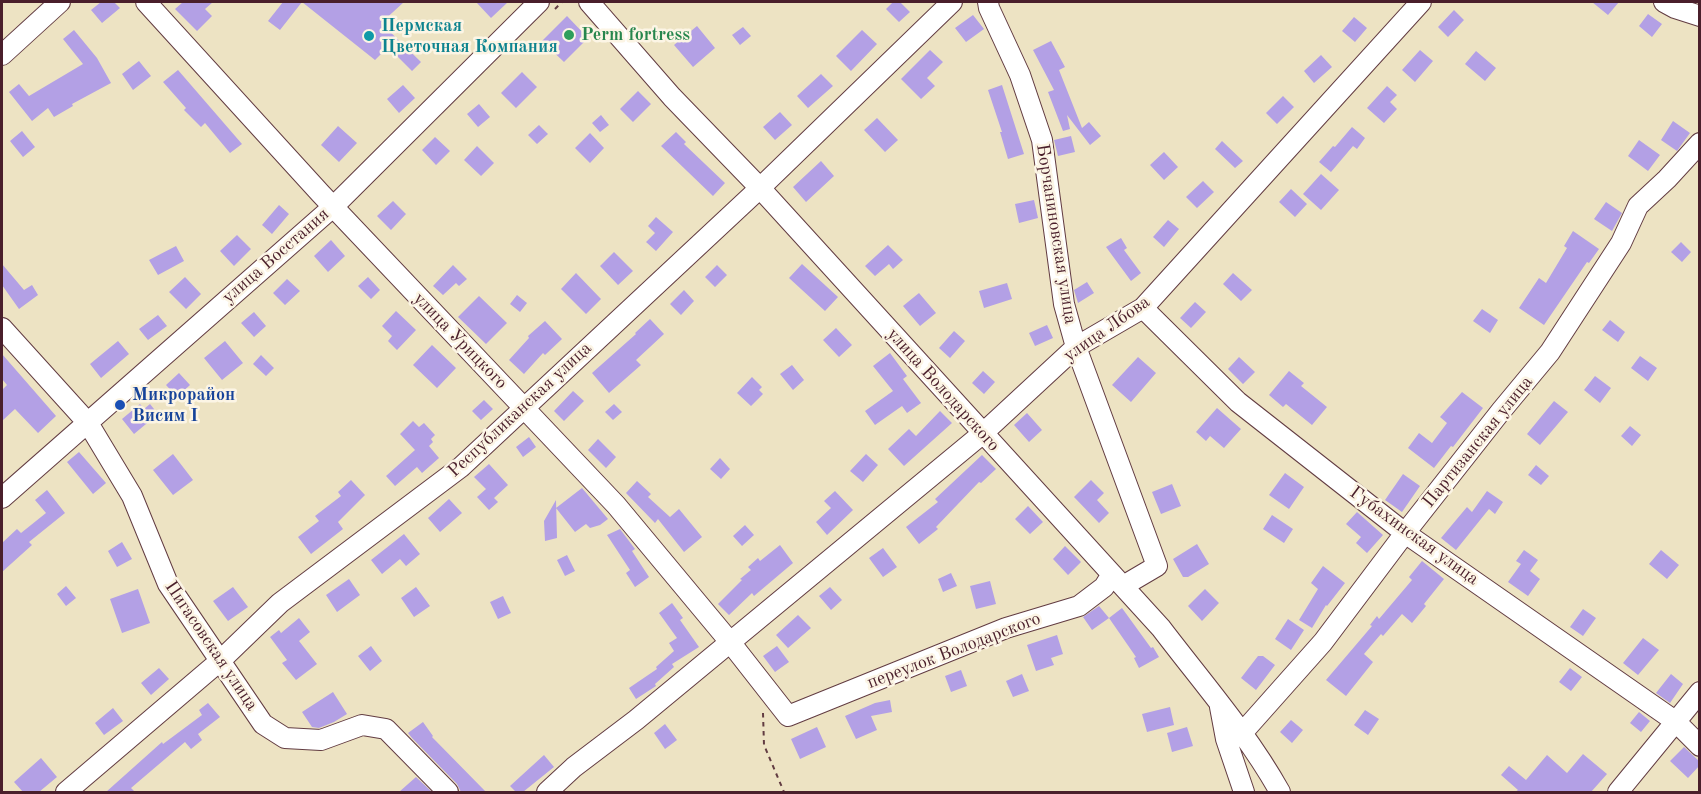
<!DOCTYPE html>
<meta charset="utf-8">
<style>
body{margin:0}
#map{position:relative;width:1701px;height:794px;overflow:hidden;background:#ede3c3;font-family:"Old Standard TT",serif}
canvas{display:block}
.frame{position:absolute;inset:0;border:3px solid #4a1f2b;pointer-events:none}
</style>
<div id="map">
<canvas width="1701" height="794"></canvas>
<div class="frame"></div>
</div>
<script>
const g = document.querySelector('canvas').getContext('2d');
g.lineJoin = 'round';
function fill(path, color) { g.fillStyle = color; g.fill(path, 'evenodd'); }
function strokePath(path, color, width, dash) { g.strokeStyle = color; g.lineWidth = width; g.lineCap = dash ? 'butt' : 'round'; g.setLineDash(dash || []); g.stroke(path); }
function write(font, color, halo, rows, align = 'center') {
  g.font = font + ' "Old Standard TT",serif'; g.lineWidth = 5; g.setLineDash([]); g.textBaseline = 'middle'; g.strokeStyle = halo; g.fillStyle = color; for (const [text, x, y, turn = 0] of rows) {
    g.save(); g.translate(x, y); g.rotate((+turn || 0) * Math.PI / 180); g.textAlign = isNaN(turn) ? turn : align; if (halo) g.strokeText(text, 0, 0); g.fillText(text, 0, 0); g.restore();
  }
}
fill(new Path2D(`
 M101,2H114L120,8L102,23L91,10Z
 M183,2H213L205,9L212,16L197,31L175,9Z
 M283,2H404L381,23L421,62L412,71L388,47L375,60L302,2L280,30L268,21Z
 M476,2H508L491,18Z
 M893,2H900L910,12L899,22L886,9Z
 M1592,2H1619L1608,15Z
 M1454,10L1464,20L1448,37L1438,27Z
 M1648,14L1662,24L1652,37L1639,26Z
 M973,15L984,29L966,42L955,28Z
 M567,16L588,38L564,62L542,41Z
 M1354,17L1367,28L1355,42L1342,31Z
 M697,26L715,48L693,67L674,45Z
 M743,27L751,36L740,45L732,35Z
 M74,30L97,58L111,83L72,104L73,106L54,117L48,108L32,121L9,92L19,84L29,96L83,64L63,39Z
 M862,30L877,44L851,71L836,56Z
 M1051,41L1065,67L1059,70L1082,128L1089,122L1101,136L1090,145L1067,115L1070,129L1063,131L1048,92L1054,90L1033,50Z
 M930,50L943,62L927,78L935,86L921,99L901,79Z
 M1420,50L1433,61L1415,82L1402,70Z
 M1476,51L1496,68L1485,81L1465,64Z
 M1321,55L1332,67L1314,83L1304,71Z
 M139,61L151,76L133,90L122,74Z
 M178,70L242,144L230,153L205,123L201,127L184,110L186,108L163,82Z
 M522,72L537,87L516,108L501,93Z
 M821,74L833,86L808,108L797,96Z
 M403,85L415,98L399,113L387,99Z
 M1002,85L1024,154L1008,159L1000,132H1002L988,90Z
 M1387,86L1397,95L1390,102L1397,109L1384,123L1367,108Z
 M638,91L651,104L633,122L620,109Z
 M1283,96L1294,107L1277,124L1266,113Z
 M479,104L490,117L478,127L467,114Z
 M780,112L792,125L775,140L763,127Z
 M601,115L609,125L600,132L592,123Z
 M877,118L898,140L885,152L864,130Z
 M1673,121L1690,133L1677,151L1661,140Z
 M539,125L548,134L537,144L528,135Z
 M338,126L357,143L339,162L321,145Z
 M1352,127L1365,138L1357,149L1353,146L1331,172L1319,162L1333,146L1335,147Z
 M22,131L35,147L23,157L10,141Z
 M676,132L686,142L684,144L725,183L713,196L661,146Z
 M590,133L604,148L590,163L575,148Z
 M1071,136L1075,152L1058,156L1054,140Z
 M435,137L450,151L436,165L422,150Z
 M1639,140L1660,155L1648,171L1628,156Z
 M1222,141L1243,161L1235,168L1215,149Z
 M477,146L494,163L481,176L464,160Z
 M1164,152L1178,167L1164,180L1150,165Z
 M821,161L834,176L806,202L793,187Z
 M1321,174L1339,190L1321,210L1303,194Z
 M1203,181L1214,192L1197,208L1186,197Z
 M1291,189L1307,204L1295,217L1279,202Z
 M1034,200L1038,218L1019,223L1015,204Z
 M393,201L406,214L391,230L377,216Z
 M1606,202L1622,213L1612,231L1594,219Z
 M279,205L289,214L272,234L262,225Z
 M656,217L673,232L656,251L646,242L655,233L648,226Z
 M1168,220L1179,229L1164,247L1153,237Z
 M1573,231L1599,249L1589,263L1587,262L1544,325L1519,308L1539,278L1546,283L1567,248L1564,246Z
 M237,235L251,249L234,266L220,251Z
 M1121,238L1127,248L1124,250L1141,273L1131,281L1106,247Z
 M331,240L345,256L328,272L314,256Z
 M1681,242L1691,252L1682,262L1671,252Z
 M888,245L903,260L893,269L889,264L875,276L865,266Z
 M176,246L184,261L158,275L149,260Z
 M614,252L633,271L618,285L600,266Z
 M2,264L24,290L32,285L38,295L19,309L2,285Z
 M802,264L838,297L825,311L789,278Z
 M453,265L467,279L459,286L456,283L443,295L433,286Z
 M717,265L727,275L715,287L705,277Z
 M576,273L601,299L586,314L561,289Z
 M1233,273L1252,290L1241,301L1223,284Z
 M185,277L201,294L186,309L169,292Z
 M368,277L380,290L371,299L358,286Z
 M287,279L300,291L285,305L273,293Z
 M1087,282L1094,293L1078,303L1074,290Z
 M1007,283L1012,299L984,308L979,291Z
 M684,290L694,301L681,315L670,304Z
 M919,293L936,313L920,326L903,306Z
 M517,295L527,303L520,312L510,304Z
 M479,296L507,323L486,344L458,317Z
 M1195,302L1206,312L1191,328L1180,318Z
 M1482,309L1498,320L1490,333L1473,321Z
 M396,311L416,330L397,350L388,341L392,336L382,326Z
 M254,312L266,326L254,337L241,323Z
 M158,315L167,326L148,340L139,329Z
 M650,319L664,334L636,360L641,365L609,393L592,373L636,334L635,333Z
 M1610,320L1625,332L1618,342L1602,330Z
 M545,321L562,339L545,355L543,353L524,374L509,360L529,338L528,336Z
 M1047,325L1053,338L1035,346L1029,333Z
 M836,328L852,345L839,357L823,340Z
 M954,331L965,341L950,358L939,348Z
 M118,341L129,354L101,378L90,364Z
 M225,341L243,363L222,380L204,358Z
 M432,345L456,368L437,388L413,365Z
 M890,353L907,376L903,379L921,403L907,413L902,406L875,425L865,411L893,391L873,366Z
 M2,354L56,416L38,433L15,409L2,421V390L7,385L2,379Z
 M261,355L274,368L266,376L253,364Z
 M1640,356L1657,368L1648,381L1631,368Z
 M1138,357L1156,373L1131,402L1112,385Z
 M1239,357L1255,372L1243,384L1228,369Z
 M792,365L804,380L793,390L780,374Z
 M983,371L995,382L984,394L972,383Z
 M1289,371L1304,383L1301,386L1327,407L1312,425L1286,404L1283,407L1269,395Z
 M179,373L190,385L177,397L166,385Z
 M1595,376L1611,388L1600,403L1584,390Z
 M752,377L762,387L759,390L763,394L751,406L737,393Z
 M573,391L584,401L564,421L554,411Z
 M1462,392L1483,408L1453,447L1451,446L1434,468L1408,448L1419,433L1432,443L1447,423L1440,417Z
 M484,400L493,409L481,420L472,411Z
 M1554,401L1568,412L1540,445L1527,434Z
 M140,404L144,409L150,404L158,414L134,434L122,419Z
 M614,404L622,412L613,420L605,412Z
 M1217,408L1241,429L1224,448L1210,436L1206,441L1196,432Z
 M940,411L952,423L904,466L888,449L909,429L916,436Z
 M1027,413L1042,430L1029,442L1014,425Z
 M413,421L419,427L424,423L435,435L431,439L433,442L429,446L439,458L422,473L417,467L395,486L386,476L415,450L400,434Z
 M1630,426L1641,435L1632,446L1621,436Z
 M529,437L536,447L523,457L516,447Z
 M598,439L616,457L606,468L588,450Z
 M79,452L106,483L93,494L67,462Z
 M173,454L193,480L173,495L153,470Z
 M866,454L878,465L863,482L850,471Z
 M982,455L996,469L981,483L979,482L936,527L938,529L919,544L906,527L938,502L935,499Z
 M720,458L730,469L721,479L710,469Z
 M489,464L508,485L494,498L498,502L489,510L477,497L486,489L474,477Z
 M1536,465L1549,476L1541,485L1528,475Z
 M1285,473L1304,487L1289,509L1269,495Z
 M1403,474L1420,486L1402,512L1385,500Z
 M351,480L365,495L338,522L343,529L311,554L298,537L319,521L315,516L341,496L338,492Z
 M1091,480L1104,493L1097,500L1109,513L1099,523L1074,497Z
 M637,481L651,494L648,497L670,517L679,509L702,537L684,552L658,519L655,523L626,493Z
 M1172,484L1181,506L1161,514L1152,492Z
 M582,488L608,519L600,525L590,528L586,524L575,532L556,508Z
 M47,490L65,513L29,542L32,545L2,572V543L17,529L21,533L46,513L35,500Z
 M835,491L853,510L827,535L816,522L831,508L824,501Z
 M1487,491L1503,502L1495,514L1489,509L1456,550L1441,538L1467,507L1472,512Z
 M449,499L462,513L440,532L428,518Z
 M556,500L557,538L545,541L544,521Z
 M1028,506L1043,522L1030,534L1015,519Z
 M1357,512L1383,535L1367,553L1356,543L1361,537L1346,524Z
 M1272,515L1293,529L1284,543L1263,529Z
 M745,525L754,535L742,546L733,536Z
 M620,529L635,549L632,551L649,577L635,587L626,573L630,570L607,535Z
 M404,534L420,554L406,566L400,559L382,574L371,560Z
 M122,542L132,559L117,567L108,551Z
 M1197,544L1209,564L1188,577H1183L1173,559Z
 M780,545L793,563L754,596L752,593L729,615L718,604L742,580L740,579L751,570L748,567L758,558L760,561Z
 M1065,546L1081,562L1068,575L1053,559Z
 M883,548L897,567L883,577L869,558Z
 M1524,550L1538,560L1530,571L1540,579L1528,596L1508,582L1521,564L1516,561Z
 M1661,550L1679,565L1667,579L1649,564Z
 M567,555L575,571L565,576L557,560Z
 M1422,561L1444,579L1424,604L1426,606L1412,623L1402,614L1383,636L1381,634L1364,654L1373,662L1346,696L1326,680L1372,626L1370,625L1377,616L1379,619L1412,580L1409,577Z
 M1323,566L1345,583L1327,606L1326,605L1312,628L1299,620L1318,589L1311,583Z
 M951,573L957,586L943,592L938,579Z
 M349,579L360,595L337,612L326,595Z
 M990,581L996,604L976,609L970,586Z
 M66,586L76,598L66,606L57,594Z
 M233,587L248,607L228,621L213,601Z
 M416,587L430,606L414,617L401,598Z
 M830,587L842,600L831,610L819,596Z
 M138,589L150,623L122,633L110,599Z
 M1205,589L1219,603L1202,621L1188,606Z
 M503,596L511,613L498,619L490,602Z
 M672,603L683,618L680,620L699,647L672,664L674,667L655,684L656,686L636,699L629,688L657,669L656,667L674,651L669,643L677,638L659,613Z
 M1099,606L1109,618L1092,630L1083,617Z
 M1122,608L1151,648L1153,647L1159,657L1139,668L1134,658L1136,657L1109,618Z
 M1583,609L1596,618L1583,636L1570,627Z
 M798,615L811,628L788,648L776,635Z
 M299,618L310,632L299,641L317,664L296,680L282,663L287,660L270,637L279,630L281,633Z
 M1288,619L1304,630L1291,650L1275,639Z
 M1057,635L1063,654L1051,658L1054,665L1036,671L1027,645Z
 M1643,638L1659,650L1638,675L1623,663Z
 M371,646L382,661L370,671L358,656Z
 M777,646L789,662L775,672L763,656Z
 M1258,656H1263L1275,665L1256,690L1241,678Z
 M159,668L169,679L151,695L141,683Z
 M1570,668L1582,677L1571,691L1559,682Z
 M961,670L967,686L951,692L945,676Z
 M1022,674L1029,691L1013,697L1006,681Z
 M1671,674L1683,684L1670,703L1656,693Z
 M333,692L347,714L334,722L319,728L312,727L302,712Z
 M890,700L892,712L871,716L877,730L856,739L845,716L875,703Z
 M208,703L220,717L198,734L202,740L191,749L185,742L131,788L135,792H106L162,742L163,744L202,715L199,710Z
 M1170,707L1174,725L1147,732L1142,714Z
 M113,708L123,721L104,735L95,723Z
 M1365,710L1379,719L1368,735L1354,725Z
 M1639,712L1650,721L1641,732L1630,723Z
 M1291,720L1303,730L1292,743L1280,732Z
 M423,722L433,736L432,737L486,792H461L457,784L412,738L408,733Z
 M665,724L677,740L665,749L654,733Z
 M817,727L826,747L800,759L791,739Z
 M1187,727L1193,746L1172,752L1167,733Z
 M1684,747L1700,762V765L1688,778L1670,761Z
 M1583,754L1607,774L1591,792H1515L1518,790L1501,775L1509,766L1526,780L1547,755L1567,773Z
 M544,755L554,767L523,792H516L510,786Z
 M41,758L57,777L39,792H23L14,782Z
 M416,777L432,792H399Z`), '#b3a0e5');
const minor = new Path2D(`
 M146,2L321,194L616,505L730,642L788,716L1006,628L1079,606L1104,587L1112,574
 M589,2L672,97L760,188L1161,628C1202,682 1247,733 1280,792
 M988,2L989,8L1020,75L1042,140L1064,304L1076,347L1157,566L1123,586
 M1664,2L1675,8L1700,16
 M2,55L60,2
 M1143,308L1238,402L1405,533L1675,721L1700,746
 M2,328L88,423L132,496L168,584L263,724L285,738L321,740L362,725L386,729L448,792
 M2,498L334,206L539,2
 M1220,707L1226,739L1244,792
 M1243,732L1323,642L1405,533L1501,411L1550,352L1621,243L1638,206L1667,179L1700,143
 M66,792L221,660L280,603L461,467L760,188L952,2
 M547,792L574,767L636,720L982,434L1076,347L1143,308L1421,2
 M1618,792L1700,692`);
strokePath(minor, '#623c42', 22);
strokePath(new Path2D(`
 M555,9L562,2
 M763,713L764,745L784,792`), '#623c42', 2, [4.5, 4.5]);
strokePath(minor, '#fff', 20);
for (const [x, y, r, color] of [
 [569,35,6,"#2e9e5b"],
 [369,36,6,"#0f9aa8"],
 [120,405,6,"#1a4fb4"]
]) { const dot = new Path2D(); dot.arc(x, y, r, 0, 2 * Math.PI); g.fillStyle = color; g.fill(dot); strokePath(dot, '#fcf5e5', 2); }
write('bold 18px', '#0d838f', '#fcf5e5', [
 ["Пермская",381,26],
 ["Цветочная Компания",381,47]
], 'left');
write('bold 18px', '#27864d', '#fcf5e5', [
 ["Perm fortress",581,35]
], 'left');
write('18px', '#4a1f2b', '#fcf5e5', [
 ["Борчаниновская улица",1056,234,81],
 ["улица Восстания",276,256,-41],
 ["улица Лбова",1107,329,-35],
 ["улица Урицкого",460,341,46],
 ["улица Володарского",943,390,48],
 ["Республиканская улица",520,410,-43],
 ["Партизанская улица",1478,442,-51],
 ["Губахинская улица",1414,536,36],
 ["Пигасовская улица",211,646,56],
 ["переулок Володарского",954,651,-21]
]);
write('bold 18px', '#164399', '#fcf5e5', [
 ["Микрорайон",132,395],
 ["Висим I",132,416]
], 'left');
</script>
